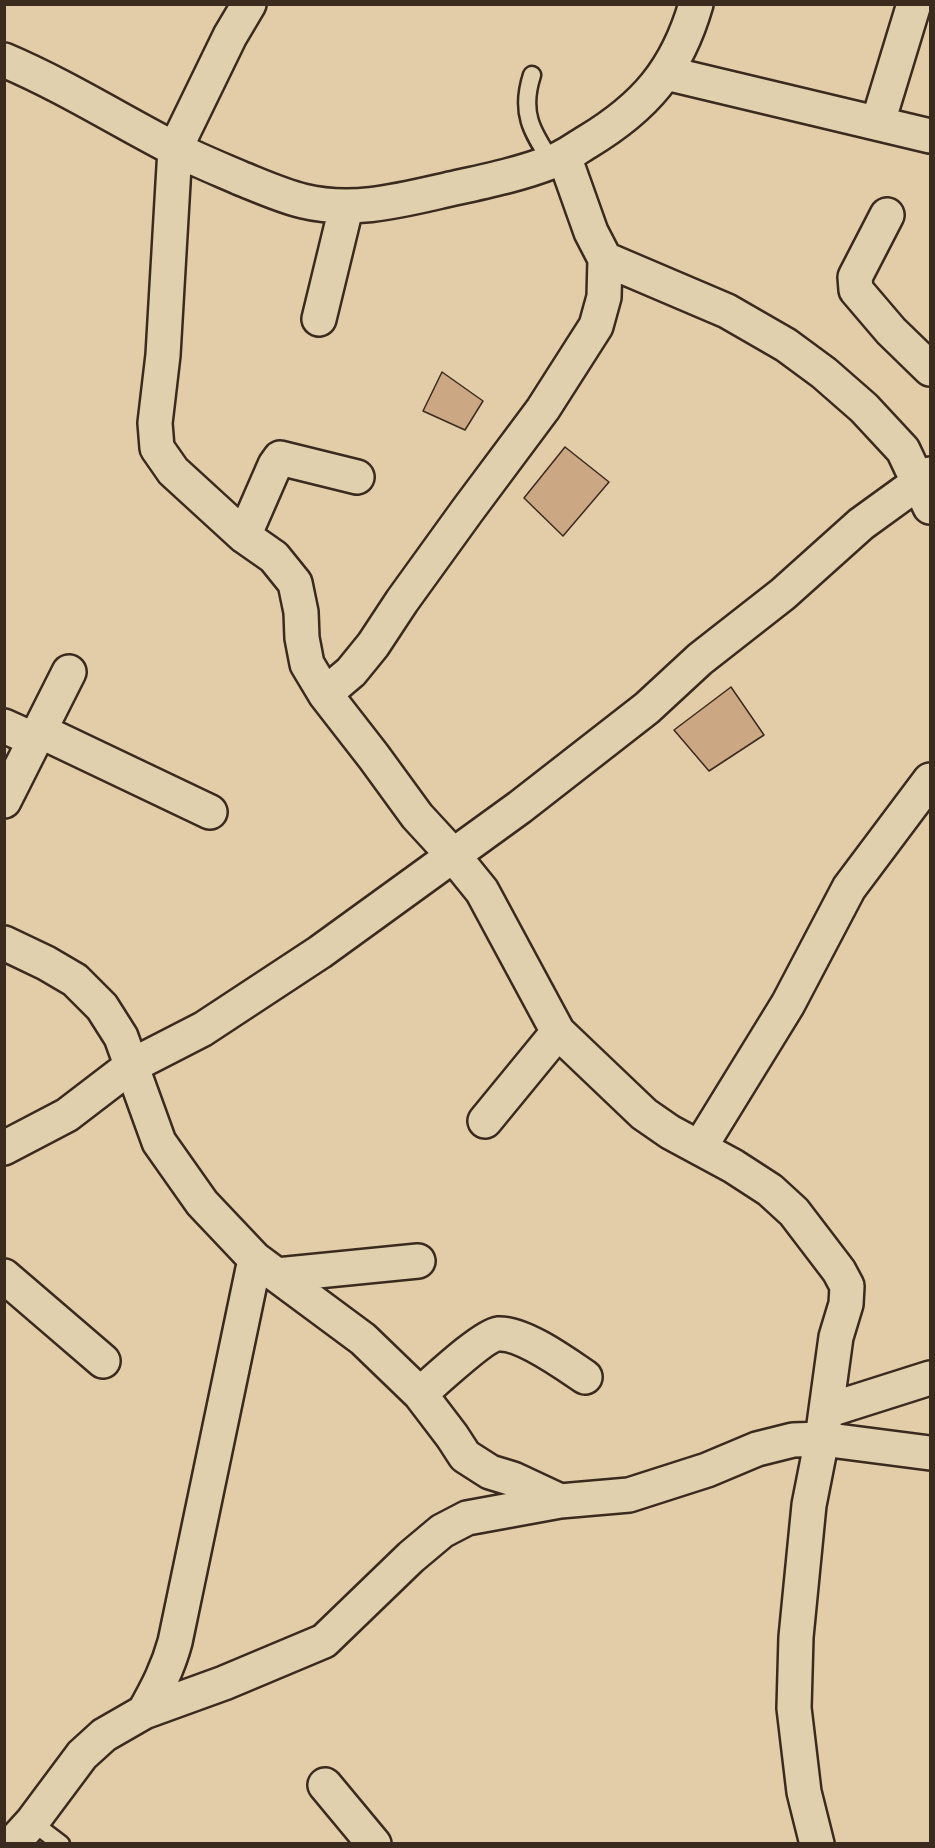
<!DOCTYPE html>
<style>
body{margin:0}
#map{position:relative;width:935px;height:1848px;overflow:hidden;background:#e3cda9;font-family:"Shantell Sans",sans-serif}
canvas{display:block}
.frame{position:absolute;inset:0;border:6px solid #3b2a1e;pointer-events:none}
</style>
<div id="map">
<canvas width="935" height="1848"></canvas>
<div class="frame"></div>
</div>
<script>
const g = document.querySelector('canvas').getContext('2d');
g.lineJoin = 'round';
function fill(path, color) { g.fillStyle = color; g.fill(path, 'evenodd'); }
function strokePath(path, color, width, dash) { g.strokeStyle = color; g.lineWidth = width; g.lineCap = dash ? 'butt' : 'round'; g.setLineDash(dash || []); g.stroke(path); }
const building = new Path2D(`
 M442,372L483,401L465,430L423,411Z
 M565,447L609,482L563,536L524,498Z
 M731,687L764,735L709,771L674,730Z`);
fill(building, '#cba784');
strokePath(building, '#3b2a1e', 1.5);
const lane = new Path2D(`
 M532,75C520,112 531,131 552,162
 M32,1822L61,1844`);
const street = new Path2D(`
 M249,4L230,36L175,149L163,355L155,423L157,448L173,471L244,536L274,557L295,583L301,612L302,638L307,664L325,694L374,757L417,816L452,854L482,891L558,1032L644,1114L670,1132L733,1166L770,1190L794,1212L839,1271L847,1286L846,1304L836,1337L822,1439L809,1505L796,1637L794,1708L804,1792L817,1844
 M4,60C63,85 117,119 173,148C195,159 217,168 240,178C260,186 282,196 303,201C352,213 398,201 446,190C481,182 518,175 551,162C564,158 575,149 587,142C645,107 677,70 696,4
 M666,73L930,136
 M878,122L914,4
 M564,156L591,232L605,259L727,311L786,345L824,373L864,408L903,450L930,507
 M887,215L855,277L856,290L891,331L930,369
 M319,319L346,208
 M244,536L275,465L280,458L357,477
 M325,694L351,672L373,645L402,601L467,511L543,409L596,326L604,297L605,259
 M4,726L35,740
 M40,731L210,812
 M4,801L69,672
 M4,943L46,963L75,980L102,1007L121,1037L159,1142L202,1203L255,1259L363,1339L420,1394L452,1436L465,1456L490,1472L513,1479L560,1501
 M485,1121L558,1032
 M700,1147L788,1004L849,888L930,780
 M4,1148L67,1115L131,1066L203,1029L320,952L520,807L647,708L700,659L783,594L861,524L930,474
 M277,1275L418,1261
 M4,1276L103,1361
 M420,1394C434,1382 483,1336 498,1334C522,1332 566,1364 585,1377
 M826,1411L930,1378
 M144,1712C157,1689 168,1668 175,1642L255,1259
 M325,1785L374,1844
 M12,1844L32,1822L82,1755L104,1735L144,1712L224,1683L324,1641L411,1557L442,1531L467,1518L560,1501L629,1495L707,1470L757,1449L793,1440L822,1439L930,1453`);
strokePath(lane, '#3b2a1e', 21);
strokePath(street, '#3b2a1e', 38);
strokePath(lane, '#e1d0ad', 16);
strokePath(street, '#e1d0ad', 33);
</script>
